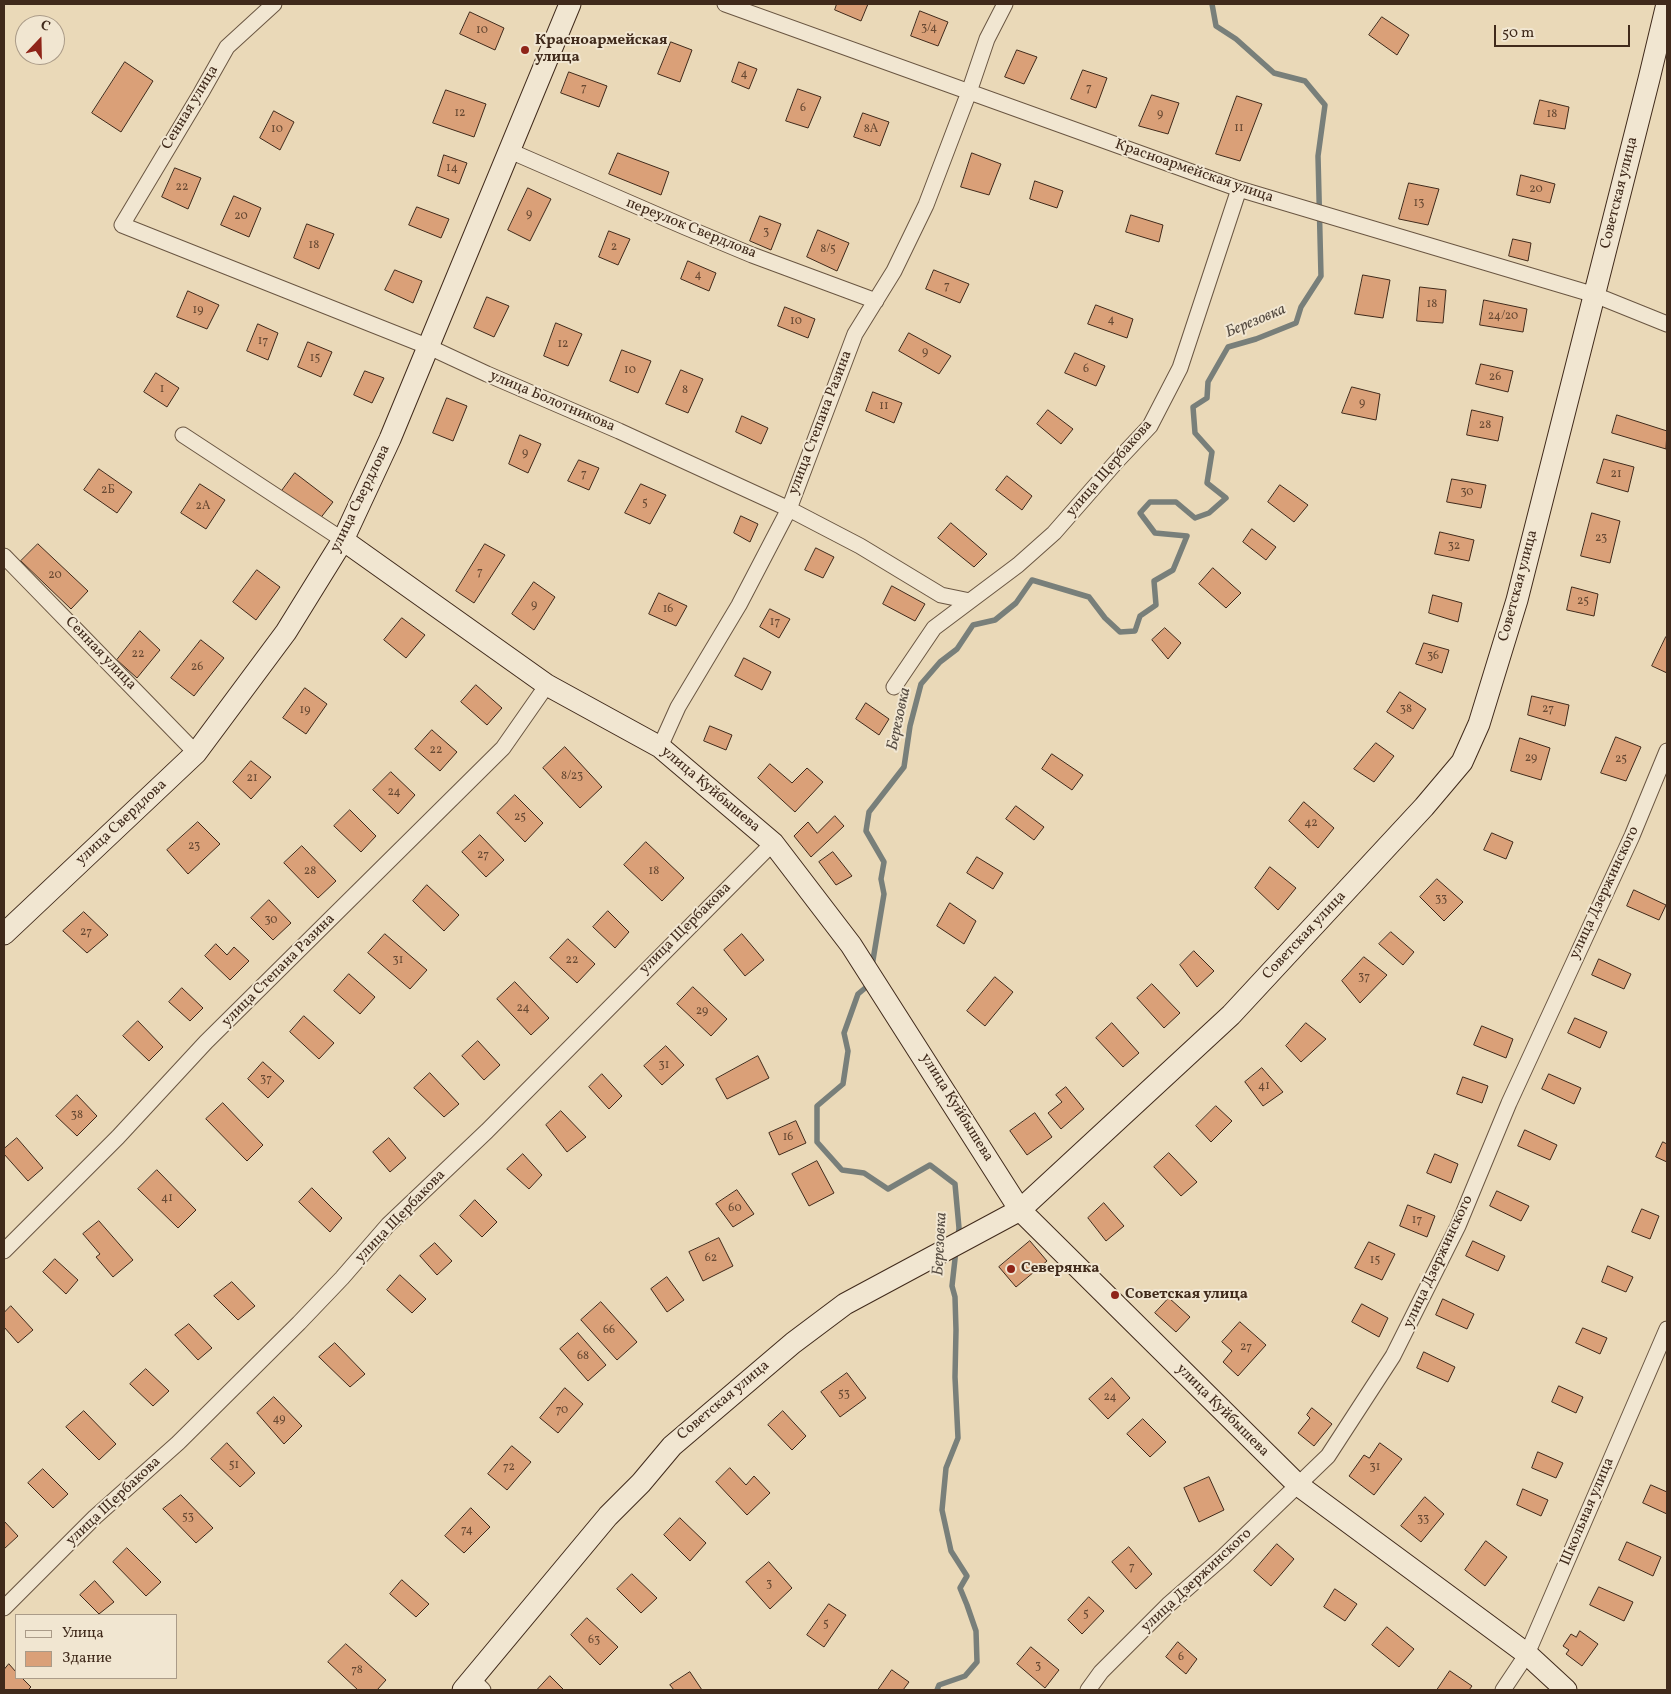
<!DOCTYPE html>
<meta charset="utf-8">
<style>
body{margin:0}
#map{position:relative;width:1671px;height:1694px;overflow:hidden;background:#ead9b8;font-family:Vollkorn,serif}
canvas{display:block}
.frame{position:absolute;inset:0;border:5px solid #402a1b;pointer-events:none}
.legend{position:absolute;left:15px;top:1614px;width:162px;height:65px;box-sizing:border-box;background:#f1e6d1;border:1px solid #aa9b88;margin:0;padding:6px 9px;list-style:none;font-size:15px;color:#402a1b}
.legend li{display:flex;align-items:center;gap:10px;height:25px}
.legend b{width:25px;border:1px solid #aa9b88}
.north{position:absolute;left:15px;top:15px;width:50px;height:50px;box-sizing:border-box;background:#f1e6d1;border:1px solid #aa9b88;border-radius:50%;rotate:21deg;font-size:14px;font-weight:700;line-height:20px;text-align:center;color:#402a1b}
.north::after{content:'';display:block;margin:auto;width:18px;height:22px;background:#8f2418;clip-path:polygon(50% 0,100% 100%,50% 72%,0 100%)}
.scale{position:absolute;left:1494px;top:25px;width:136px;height:22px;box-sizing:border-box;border:2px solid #402a1b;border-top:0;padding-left:6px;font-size:15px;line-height:18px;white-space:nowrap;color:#402a1b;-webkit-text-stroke:4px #f1e6d1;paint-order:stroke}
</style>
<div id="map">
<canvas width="1671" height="1694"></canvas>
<div class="frame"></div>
<ul class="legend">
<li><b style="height:6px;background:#f1e6d1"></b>Улица</li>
<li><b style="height:14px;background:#daa078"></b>Здание</li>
</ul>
<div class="north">С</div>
<div class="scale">50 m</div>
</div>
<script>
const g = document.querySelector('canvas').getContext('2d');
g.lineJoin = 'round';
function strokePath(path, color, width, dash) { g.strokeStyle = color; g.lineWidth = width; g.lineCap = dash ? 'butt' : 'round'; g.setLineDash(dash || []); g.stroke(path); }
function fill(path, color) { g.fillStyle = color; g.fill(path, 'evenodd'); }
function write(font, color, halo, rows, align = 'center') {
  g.font = font + ' Vollkorn,serif'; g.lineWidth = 4; g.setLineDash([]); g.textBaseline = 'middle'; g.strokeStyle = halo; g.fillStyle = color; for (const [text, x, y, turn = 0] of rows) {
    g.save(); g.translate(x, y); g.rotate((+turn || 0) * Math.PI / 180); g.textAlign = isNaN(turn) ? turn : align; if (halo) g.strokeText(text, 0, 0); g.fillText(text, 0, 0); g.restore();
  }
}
strokePath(new Path2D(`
 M872,966L884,894L881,879L884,862L866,831L869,812L904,767L910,726L921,684L940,662L957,649L973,625L995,620L1016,603L1032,580L1089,597L1105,618L1120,632L1135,631L1140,616L1156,605L1154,581L1173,570L1187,536L1155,533L1140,513L1150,502H1176L1195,518L1209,513L1226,498L1207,483L1212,452L1195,433L1193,407L1207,398L1208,382L1228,347L1256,339L1296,323L1301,307L1321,276L1318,156L1325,105L1305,81L1274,73L1236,39L1216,26L1212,4
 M870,984L858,994L844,1033L848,1051L843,1084L817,1106V1142L842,1170L864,1173L888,1189L930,1165L955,1184L959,1228L958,1238
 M937,1690L939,1685L965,1676L977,1662L976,1631L967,1605L960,1588L967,1576L951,1551L942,1510L946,1468L958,1438L955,1377L956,1330L955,1297L952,1286L956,1250`), '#787f7a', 5.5);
const building = new Path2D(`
 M837,4H868L861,21L835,10Z
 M920,11L948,22L938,46L911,36Z
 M470,12L504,28L495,50L460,34Z
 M1382,17L1409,35L1397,55L1369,35Z
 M671,42L692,50L680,82L658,74Z
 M1017,50L1037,57L1024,84L1005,77Z
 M125,62L153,81L121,132L92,113Z
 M739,62L757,69L749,89L732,82Z
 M1083,70L1107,78L1096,108L1071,99Z
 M569,72L607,86L599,107L561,93Z
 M798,89L821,97L808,128L786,121Z
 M446,90L486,104L474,137L433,123Z
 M1152,95L1179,103L1168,134L1139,126Z
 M1237,96L1262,104L1240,161L1216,154Z
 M1540,100L1569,107L1565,129L1534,124Z
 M274,111L294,122L280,150L260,138Z
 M863,113L889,122L880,146L854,137Z
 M618,153L669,172L661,195L609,174Z
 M972,153L1001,164L989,195L961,187Z
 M444,155L467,163L459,184L438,176Z
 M175,168L201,178L188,209L162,197Z
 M1521,175L1555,184L1550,203L1517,195Z
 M1035,181L1063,191L1057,208L1030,199Z
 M1409,183L1439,189L1428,225L1399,219Z
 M528,188L551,199L530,241L508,230Z
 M234,196L261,208L249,237L221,225Z
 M417,207L449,219L441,238L409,225Z
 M1131,215L1163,225L1159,242L1126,232Z
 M760,216L781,224L771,250L750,241Z
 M307,224L334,234L319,269L294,258Z
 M818,230L849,243L837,271L807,257Z
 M609,231L630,239L618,265L599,257Z
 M1513,239L1531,243L1528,261L1509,256Z
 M688,261L716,273L709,291L681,279Z
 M395,270L422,281L413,303L385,290Z
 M934,270L969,284L960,303L926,289Z
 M1363,275L1390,280L1383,318L1355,314Z
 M1420,287L1446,290L1443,323L1417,321Z
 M188,291L219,305L207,329L177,317Z
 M487,297L509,306L494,337L474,328Z
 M1484,300L1527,309L1523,332L1480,325Z
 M1096,305L1133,319L1127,338L1088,324Z
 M785,307L815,319L808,338L778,326Z
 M556,323L582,334L568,366L544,356Z
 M258,324L278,333L268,360L247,351Z
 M909,333L951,356L939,374L899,351Z
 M308,342L332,352L321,377L298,367Z
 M622,350L651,361L638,393L610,381Z
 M1075,353L1105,366L1096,386L1065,373Z
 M1481,364L1513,371L1508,392L1476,384Z
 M681,370L703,379L688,413L666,404Z
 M365,371L384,378L372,403L354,395Z
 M156,373L179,388L167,407L144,392Z
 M1352,387L1380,394L1376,420L1342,413Z
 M873,392L902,403L894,423L866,411Z
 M447,398L467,406L453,441L433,433Z
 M1048,410L1073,429L1061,444L1037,424Z
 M1472,410L1503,417L1498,441L1467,435Z
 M1617,415L1667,431L1666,449L1612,433Z
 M742,416L768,428L761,444L736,432Z
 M520,435L541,444L528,473L509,464Z
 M1604,459L1634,467L1628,492L1597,483Z
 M579,460L599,468L589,490L568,481Z
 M99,469L132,492L117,513L84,490Z
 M295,473L333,502L319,520L281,492Z
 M1007,476L1032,496L1022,510L996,490Z
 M1452,479L1486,485L1481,508L1447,502Z
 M200,484L225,500L206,529L181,513Z
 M641,484L666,495L650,524L625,513Z
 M1280,485L1308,505L1294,522L1268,502Z
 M1592,513L1620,521L1610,563L1581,556Z
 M741,516L758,524L750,542L734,533Z
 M951,523L987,554L974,567L938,538Z
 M1252,529L1276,547L1266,560L1243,542Z
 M1440,532L1474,540L1469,561L1435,554Z
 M38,544L88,591L71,609L21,561Z
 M485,544L505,555L474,603L456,591Z
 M816,548L834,557L823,578L805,570Z
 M1213,568L1241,593L1226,608L1199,584Z
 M257,570L280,587L256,620L233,602Z
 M534,582L555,597L534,630L512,614Z
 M892,586L925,604L915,621L883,604Z
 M1572,587L1598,594L1594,616L1567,610Z
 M659,593L687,606L676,626L649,614Z
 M1433,595L1462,603L1458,622L1429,613Z
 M770,609L790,619L779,638L760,627Z
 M402,618L425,635L406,658L384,640Z
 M1165,628L1181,643L1168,659L1152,640Z
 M140,631L160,650L137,678L117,660Z
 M1666,637L1667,638V673L1652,666Z
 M201,640L224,658L194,696L171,678Z
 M1424,643L1449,650L1442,673L1416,664Z
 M744,658L771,672L762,690L735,676Z
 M476,685L502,708L487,725L461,702Z
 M305,688L327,704L306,734L283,718Z
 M1400,692L1426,709L1413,729L1387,712Z
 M1532,696L1569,705L1565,726L1528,715Z
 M866,703L889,719L879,735L856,719Z
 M710,726L732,735L726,750L704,741Z
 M432,730L457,752L440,771L415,749Z
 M1616,737L1641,747L1626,781L1601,773Z
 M1520,738L1550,748L1541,780L1511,771Z
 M1376,743L1394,756L1374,782L1354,769Z
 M565,747L602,787L580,808L543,768Z
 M1052,754L1083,775L1072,790L1042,769Z
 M251,761L271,777L251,799L233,782Z
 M770,764L792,783L807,768L823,782L795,812L758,778Z
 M391,772L415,795L398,814L373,790Z
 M515,795L543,823L525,842L497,813Z
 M1304,802L1334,828L1318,848L1289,821Z
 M1016,806L1044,827L1034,840L1006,819Z
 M350,810L376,836L361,852L334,826Z
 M835,816L844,826L811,857L794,836L808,822L817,833Z
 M198,822L220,844L188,874L167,850Z
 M1492,833L1513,842L1506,859L1484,850Z
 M480,835L504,860L486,877L462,852Z
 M646,842L684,878L662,901L624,865Z
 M302,846L336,881L318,898L284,863Z
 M833,852L852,876L836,885L819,862Z
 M977,857L1003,873L993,889L967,873Z
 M1270,867L1296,888L1278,910L1255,888Z
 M1437,879L1463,902L1444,921L1420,897Z
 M427,885L459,915L444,931L413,901Z
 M1634,890L1666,905L1659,920L1627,906Z
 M269,900L291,923L273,940L251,918Z
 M950,903L976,921L964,944L937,926Z
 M608,911L629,932L615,948L593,927Z
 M84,912L108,935L87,953L63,931Z
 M1391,932L1414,952L1403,965L1379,944Z
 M385,934L427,970L410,989L368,953Z
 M742,934L764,960L745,976L724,950Z
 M568,939L595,964L577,983L550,958Z
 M216,944L227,955L234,947L249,961L230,980L205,956Z
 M1194,951L1214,971L1197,987L1180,965Z
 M1364,957L1387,975L1360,1003L1342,981Z
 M1599,959L1631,974L1624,989L1592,975Z
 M349,974L375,997L360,1014L334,991Z
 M995,977L1013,992L985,1026L967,1011Z
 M515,982L549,1018L531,1035L497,999Z
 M1152,984L1180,1013L1164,1028L1137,998Z
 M693,987L727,1019L711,1036L677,1004Z
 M182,988L203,1008L190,1021L169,1002Z
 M304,1016L334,1043L319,1059L290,1032Z
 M1575,1018L1607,1032L1600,1048L1568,1033Z
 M138,1021L163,1047L149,1061L123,1036Z
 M1112,1023L1139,1053L1123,1067L1096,1038Z
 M1306,1023L1326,1039L1301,1062L1286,1046Z
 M1482,1026L1513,1039L1506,1058L1474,1045Z
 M478,1041L500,1065L484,1080L462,1056Z
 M666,1046L684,1065L662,1085L644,1066Z
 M758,1056L769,1078L727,1099L716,1079Z
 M263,1062L284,1081L268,1098L248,1079Z
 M1262,1068L1283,1092L1263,1106L1245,1082Z
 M430,1073L459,1104L444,1117L414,1088Z
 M602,1074L622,1096L609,1109L589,1087Z
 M1549,1074L1581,1088L1574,1104L1542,1089Z
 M1463,1077L1488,1086L1482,1103L1457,1094Z
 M1066,1087L1084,1109L1061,1129L1048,1113L1062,1102L1056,1095Z
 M77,1095L97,1116L77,1136L56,1116Z
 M223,1103L263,1145L247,1161L206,1119Z
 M1216,1106L1232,1121L1211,1142L1196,1126Z
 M561,1111L586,1137L567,1152L546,1125Z
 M1035,1113L1052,1137L1027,1155L1010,1131Z
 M796,1121L806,1143L779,1155L769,1133Z
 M1525,1130L1557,1145L1550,1160L1518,1146Z
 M17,1138L43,1168L28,1181L4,1154V1149Z
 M389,1138L406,1158L390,1172L373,1152Z
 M1663,1142L1667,1144V1162L1656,1157Z
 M1169,1153L1197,1182L1181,1196L1154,1167Z
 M523,1154L542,1175L529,1189L507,1169Z
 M1435,1154L1458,1164L1451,1183L1427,1173Z
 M817,1161L834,1193L809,1206L792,1174Z
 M157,1170L196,1210L178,1228L138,1189Z
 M312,1188L342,1218L330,1232L299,1202Z
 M737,1190L754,1214L733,1227L716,1204Z
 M1497,1191L1529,1206L1521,1221L1490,1206Z
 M475,1200L497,1222L482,1237L460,1216Z
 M1104,1203L1124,1226L1106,1241L1088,1218Z
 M1408,1205L1435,1216L1427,1237L1400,1226Z
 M1642,1209L1659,1216L1650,1239L1632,1232Z
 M99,1221L133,1260L113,1277L96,1257L100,1254L83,1234Z
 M719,1238L733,1266L703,1281L689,1252Z
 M1030,1241L1047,1261L1016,1287L999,1267Z
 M1473,1241L1505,1256L1498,1271L1466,1256Z
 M1369,1242L1395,1254L1382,1280L1355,1268Z
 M435,1243L452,1261L437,1275L420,1256Z
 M55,1259L78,1280L66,1294L43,1272Z
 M1608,1266L1633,1277L1626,1292L1602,1282Z
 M400,1275L426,1299L412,1313L387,1290Z
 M667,1277L684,1300L667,1312L651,1289Z
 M232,1282L255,1306L238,1320L214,1296Z
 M1169,1298L1190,1317L1176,1332L1155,1313Z
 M1443,1299L1474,1314L1467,1329L1436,1315Z
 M601,1302L637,1342L617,1360L581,1320Z
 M1362,1304L1388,1318L1379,1337L1352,1322Z
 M11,1306L33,1330L18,1343L4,1327V1313Z
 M1240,1322L1266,1345L1238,1376L1223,1362L1232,1351L1222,1342Z
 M189,1324L212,1348L198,1360L175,1335Z
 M1583,1328L1607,1338L1600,1354L1576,1343Z
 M578,1333L606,1365L588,1381L560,1349Z
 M335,1343L365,1374L350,1387L319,1357Z
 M1424,1352L1455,1367L1448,1382L1417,1368Z
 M146,1369L169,1391L153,1406L130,1384Z
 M847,1373L866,1398L840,1417L821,1392Z
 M1112,1378L1130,1398L1108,1419L1089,1399Z
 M1559,1386L1583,1397L1576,1413L1552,1402Z
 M565,1388L583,1404L558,1433L540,1418Z
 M274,1397L302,1426L284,1444L257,1413Z
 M1312,1408L1332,1424L1314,1446L1298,1433L1310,1418L1307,1415Z
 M84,1411L116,1444L99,1460L66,1427Z
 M783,1411L806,1436L792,1450L768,1425Z
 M1143,1419L1166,1442L1150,1457L1127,1434Z
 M227,1443L255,1473L240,1487L211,1459Z
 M1380,1443L1402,1459L1374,1495L1349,1476L1364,1455L1369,1458Z
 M512,1446L531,1462L507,1490L488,1474Z
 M1538,1452L1563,1463L1556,1478L1532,1468Z
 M730,1468L746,1485L754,1476L770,1493L747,1515L716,1482Z
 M43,1469L68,1494L53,1508L28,1483Z
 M1209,1477L1224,1510L1199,1522L1184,1488Z
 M1651,1485L1667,1492V1514L1643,1503Z
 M1523,1489L1548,1500L1541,1516L1517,1505Z
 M181,1495L213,1528L196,1543L163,1509Z
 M1425,1497L1444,1514L1421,1542L1401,1526Z
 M471,1508L490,1527L464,1553L445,1536Z
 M680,1518L706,1543L690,1561L664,1535Z
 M4,1521L18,1536L4,1549Z
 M1486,1541L1507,1557L1485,1586L1465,1570Z
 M1627,1542L1661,1557L1653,1576L1619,1560Z
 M1277,1544L1294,1559L1271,1586L1254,1571Z
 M1129,1547L1152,1574L1136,1589L1112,1562Z
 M127,1548L161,1582L146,1596L113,1562Z
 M769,1562L792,1588L770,1609L746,1582Z
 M632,1574L657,1598L641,1613L617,1589Z
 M402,1580L429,1604L416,1617L390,1594Z
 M95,1581L114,1602L99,1614L80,1595Z
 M1599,1587L1633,1602L1624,1621L1590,1605Z
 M1335,1589L1357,1604L1345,1621L1324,1607Z
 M1089,1597L1104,1611L1082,1634L1068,1620Z
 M829,1604L846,1615L824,1647L807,1635Z
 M587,1618L618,1647L600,1665L571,1635Z
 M1387,1627L1414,1649L1399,1667L1372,1645Z
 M1580,1631L1598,1644L1582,1666L1566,1654L1569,1650L1563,1646L1571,1634L1576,1637Z
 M1178,1642L1197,1659L1186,1674L1166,1657Z
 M346,1644L386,1680L377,1690H358L328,1662Z
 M1031,1647L1059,1670L1045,1688L1017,1664Z
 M9,1664L16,1672V1678H22L31,1687L28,1690H4V1670Z
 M892,1670L909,1682L903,1690H878Z
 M1450,1671L1472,1686L1469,1690H1437Z
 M690,1672L702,1690H674L670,1685Z
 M550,1676L564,1690H537Z`);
fill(building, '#daa078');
strokePath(building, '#402a1b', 1);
const street = new Path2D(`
 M274,4L227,47L201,93L122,225L429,347L487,374L619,431L789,509L860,546L941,595L970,601
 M725,4L1239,189L1595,295L1667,324
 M510,151L685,227L752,255L876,301
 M183,435L343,540
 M4,556L196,753
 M894,687L934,628L1018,565L1054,533L1117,461L1150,426L1180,368L1239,189
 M660,747L678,707L739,605L789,509L855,334L894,271L926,205L969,92L987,39L1005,4
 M4,1251L118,1137L206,1042L503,748L547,685
 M4,1608L95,1517L178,1443L299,1323L342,1278L388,1225L487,1131L773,843
 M472,1679L483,1690
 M1088,1690L1101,1672L1168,1605L1223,1557L1328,1456L1393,1356L1458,1226L1509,1103L1632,836L1667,751
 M1503,1690L1527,1654L1667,1329`);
const secondary = new Path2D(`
 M343,540L547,685L660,747L773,843L851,945L1020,1210L1298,1485L1527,1654L1566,1690
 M4,934L196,753L286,632L343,540L390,439L570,4
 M463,1690L608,1516L641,1483L672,1446L793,1343L845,1304L1020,1210L1231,1015L1424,807L1462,762L1479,724L1517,600L1649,79L1667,4`);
strokePath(street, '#6a5642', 17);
strokePath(secondary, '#402a1b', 23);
strokePath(street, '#f1e6d1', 15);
strokePath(secondary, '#f1e6d1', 21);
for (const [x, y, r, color] of [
 [525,50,5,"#8f2418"],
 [1011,1269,5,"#8f2418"],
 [1115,1295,5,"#8f2418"]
]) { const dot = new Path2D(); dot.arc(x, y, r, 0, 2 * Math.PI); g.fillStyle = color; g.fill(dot); strokePath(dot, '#f1e6d1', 2); }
write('12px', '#664832', null, [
 ["3/4",929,29],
 ["10",482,31],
 ["4",744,75],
 ["7",584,89],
 ["7",1089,89],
 ["6",803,109],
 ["12",460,114],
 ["9",1160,115],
 ["18",1552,115],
 ["11",1239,129],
 ["10",277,130],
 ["8А",871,130],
 ["14",452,169],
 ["22",182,188],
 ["20",1536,190],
 ["13",1419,204],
 ["9",529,215],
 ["20",241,217],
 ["3",766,233],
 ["18",314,246],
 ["2",614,248],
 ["8/5",828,250],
 ["4",698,276],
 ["7",947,287],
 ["18",1432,305],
 ["19",198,311],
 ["24/20",1503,317],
 ["4",1111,321],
 ["10",796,322],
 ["17",263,342],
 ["12",563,345],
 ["9",925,353],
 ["15",315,359],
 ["6",1086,370],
 ["10",630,371],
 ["26",1495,378],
 ["1",162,390],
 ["8",685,391],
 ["9",1362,404],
 ["11",884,407],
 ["28",1485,426],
 ["9",525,454],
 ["7",584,475],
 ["21",1616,475],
 ["2Б",108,491],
 ["30",1467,493],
 ["5",645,504],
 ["2А",203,507],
 ["23",1601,539],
 ["32",1454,547],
 ["7",480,573],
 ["20",55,576],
 ["25",1583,602],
 ["9",534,606],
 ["16",668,610],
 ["17",775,623],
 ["22",138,655],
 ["36",1433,657],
 ["26",197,668],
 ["38",1406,710],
 ["27",1548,710],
 ["19",305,711],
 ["22",436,751],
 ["29",1531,759],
 ["25",1621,760],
 ["8/23",572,777],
 ["21",252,779],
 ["24",394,793],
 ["25",520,818],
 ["42",1311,824],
 ["23",194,847],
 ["27",483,856],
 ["28",310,872],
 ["18",654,872],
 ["33",1441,900],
 ["30",271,921],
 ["27",86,933],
 ["31",398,961],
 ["22",572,961],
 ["37",1364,978],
 ["24",523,1009],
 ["29",702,1012],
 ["31",664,1066],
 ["37",266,1080],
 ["41",1264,1087],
 ["38",77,1116],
 ["16",788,1138],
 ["41",167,1199],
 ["60",735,1209],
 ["17",1417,1221],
 ["62",711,1259],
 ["15",1375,1261],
 ["66",609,1331],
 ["27",1246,1348],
 ["68",583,1357],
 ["53",844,1395],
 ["24",1110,1398],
 ["70",562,1411],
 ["49",279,1420],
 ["51",234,1466],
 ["72",509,1468],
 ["31",1375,1468],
 ["53",188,1518],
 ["33",1423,1520],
 ["74",467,1531],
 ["7",1132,1568],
 ["3",769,1585],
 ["5",1086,1615],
 ["5",826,1625],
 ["63",594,1641],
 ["6",1181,1658],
 ["3",1038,1667],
 ["78",357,1671]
]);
write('bold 15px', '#402a1b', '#f1e6d1', [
 ["Красноармейская",535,41],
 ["улица",535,58],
 ["Северянка",1021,1269],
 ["Советская улица",1125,1295]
], 'left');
write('15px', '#402a1b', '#f1e6d1', [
 ["Сенная улица",191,108,-59],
 ["Красноармейская улица",1194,172,19],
 ["Советская улица",1620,193,-76],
 ["переулок Свердлова",691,229,22],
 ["улица Болотникова",552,402,23],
 ["улица Степана Разина",821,423,-69],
 ["улица Щербакова",1110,469,-49],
 ["улица Свердлова",361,499,-64],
 ["Советская улица",1519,586,-75],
 ["Сенная улица",100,654,46],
 ["улица Куйбышева",710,790,40],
 ["улица Свердлова",122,823,-43],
 ["улица Дзержинского",1605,893,-65],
 ["улица Щербакова",686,929,-45],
 ["Советская улица",1305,936,-47],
 ["улица Степана Разина",279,971,-45],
 ["улица Куйбышева",956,1108,58],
 ["улица Щербакова",401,1217,-46],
 ["улица Дзержинского",1439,1262,-65],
 ["Советская улица",724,1401,-40],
 ["улица Куйбышева",1222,1411,45],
 ["улица Щербакова",114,1502,-43],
 ["Школьная улица",1588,1512,-67],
 ["улица Дзержинского",1197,1581,-43]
]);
write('italic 16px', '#574d43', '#f1e6d1', [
 ["Березовка",1256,322,-23],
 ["Березовка",900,719,-78],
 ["Березовка",941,1244,-87]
]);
</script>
